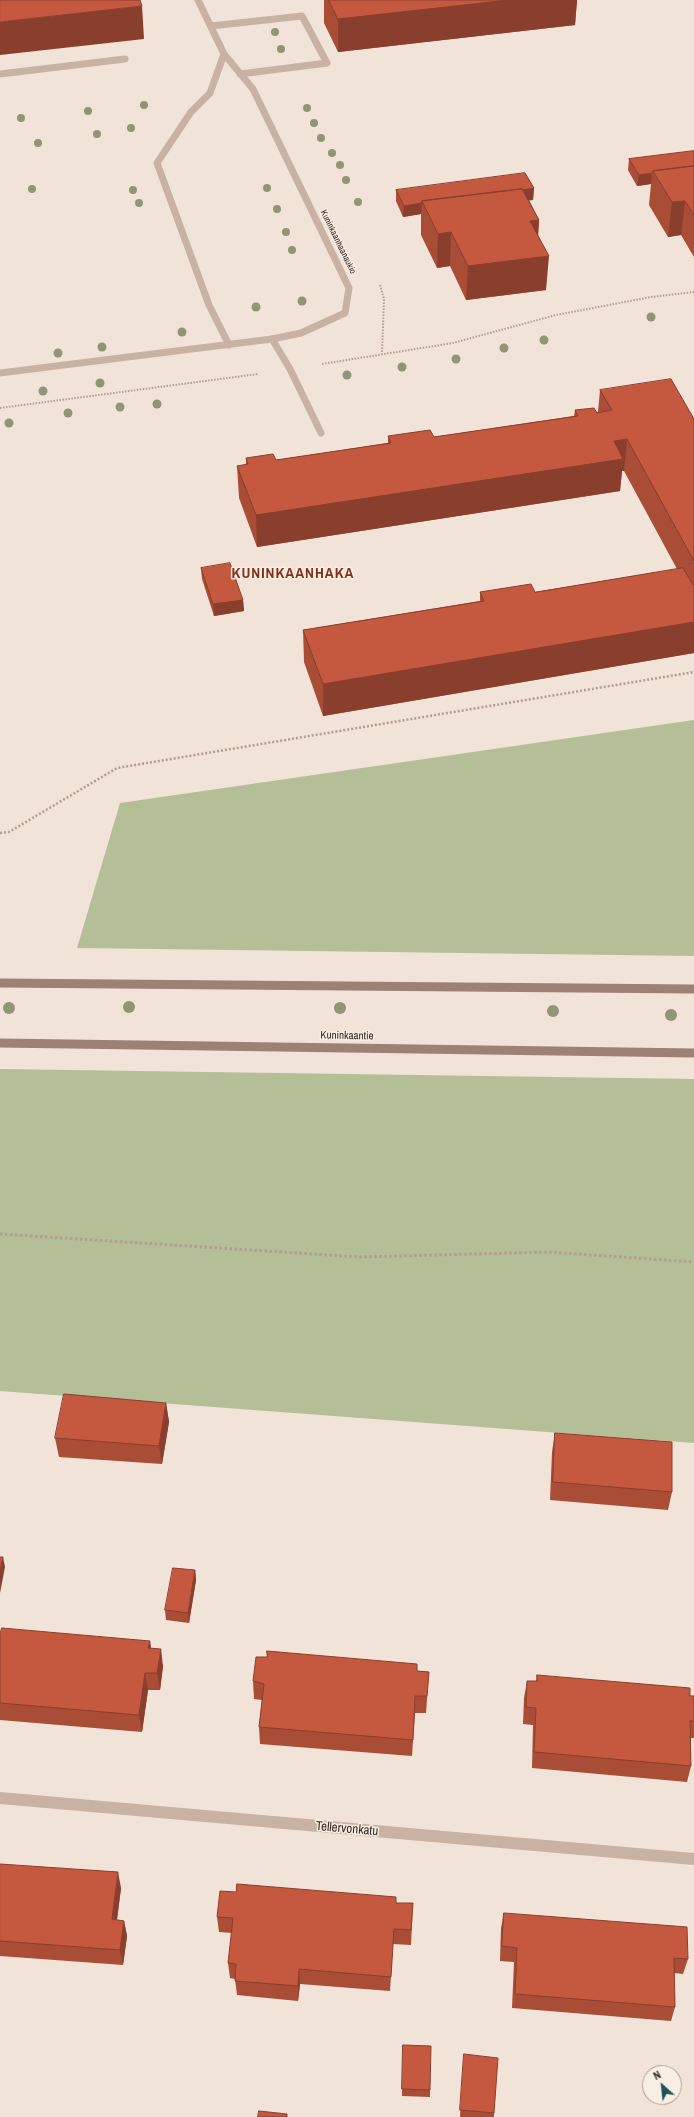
<!DOCTYPE html>
<style>
body{margin:0}
#map{position:relative;width:694px;height:2117px;overflow:hidden;background:#f1e3d7;font-family:"Archivo Narrow",sans-serif}
canvas{display:block}
.north{position:absolute;left:642px;top:2065px;width:40px;height:40px;box-sizing:border-box;background:#f9eee3;border:1px solid #aa9f97;border-radius:50%;rotate:333deg;font-size:11px;font-weight:700;line-height:16px;text-align:center;color:#332925}
.north::after{content:'';display:block;margin:auto;width:14px;height:18px;background:#1c5454;clip-path:polygon(50% 0,100% 100%,50% 72%,0 100%)}
</style>
<div id="map">
<canvas width="694" height="2117"></canvas>
<div class="north">N</div>
</div>
<script>
const g = document.querySelector('canvas').getContext('2d');
g.lineJoin = 'round';
function fill(path, color) { g.fillStyle = color; g.fill(path, 'evenodd'); }
function strokePath(path, color, width, dash) { g.strokeStyle = color; g.lineWidth = width; g.lineCap = dash ? 'butt' : 'round'; g.setLineDash(dash || []); g.stroke(path); }
function write(font, color, halo, rows, align = 'center') {
  g.font = font + ' "Archivo Narrow",sans-serif'; g.lineWidth = 3; g.setLineDash([]); g.textBaseline = 'middle'; g.strokeStyle = halo; g.fillStyle = color; for (const [text, x, y, turn = 0] of rows) {
    g.save(); g.translate(x, y); g.rotate((+turn || 0) * Math.PI / 180); g.textAlign = isNaN(turn) ? turn : align; if (halo) g.strokeText(text, 0, 0); g.fillText(text, 0, 0); g.restore();
  }
}
fill(new Path2D(`
 M694,720V956L77,948L120,803Z
 M0,1069L694,1079V1443L0,1391Z`), '#b4bf98');
strokePath(new Path2D(`
 M380,285L384,299L382,354
 M322,364L453,343L556,315L651,297L694,292
 M0,408L258,374`), '#b49c8e', 2, [1.5, 1.5]);
strokePath(new Path2D(`
 M0,833L9,832L117,768L694,672`), '#b49c8e', 2.5, [2, 2]);
strokePath(new Path2D(`
 M0,1234L360,1257L549,1252L694,1262`), '#b49c8e', 3, [2.5, 2.5]);
strokePath(new Path2D(`
 M211,26L302,16L327,63L240,74
 M0,74L125,59
 M272,339L290,369L321,433`), '#c8b2a4', 7);
strokePath(new Path2D(`
 M224,54L210,93L191,112L157,163L209,305L229,345
 M0,373L272,339L301,333L345,313L349,288L253,89L224,54L198,0`), '#c8b2a4', 7);
strokePath(new Path2D(`
 M0,1798L694,1859`), '#c8b2a4', 12);
strokePath(new Path2D(`
 M0,983L694,989
 M0,1043L694,1053`), '#9c8175', 9);
g.fillStyle = '#929377';
for (const [x, y, r] of [
 [275,32,4],
 [281,49,4],
 [144,105,4],
 [307,108,4],
 [88,111,4],
 [21,118,4],
 [314,123,4],
 [131,128,4],
 [97,134,4],
 [321,138,4],
 [38,143,4],
 [332,153,4],
 [340,165,4],
 [346,180,4],
 [267,188,4],
 [32,189,4],
 [133,190,4],
 [358,202,4],
 [139,203,4],
 [277,209,4],
 [286,232,4],
 [292,250,4],
 [302,301,4.5],
 [256,307,4.5],
 [651,317,4.5],
 [182,332,4.5],
 [544,340,4.5],
 [102,347,4.5],
 [504,348,4.5],
 [58,353,4.5],
 [456,359,4.5],
 [402,367,4.5],
 [347,375,4.5],
 [100,383,4.5],
 [43,391,4.5],
 [157,404,4.5],
 [120,407,4.5],
 [68,413,4.5],
 [9,423,4.5],
 [129,1007,6],
 [9,1008,6],
 [340,1008,6],
 [553,1011,6],
 [671,1015,6]
]) { g.beginPath(); g.arc(x, y, r, 0, 2 * Math.PI); g.fill(); }
fill(new Path2D(`
 M324,0H577L575,25L338,52L324,23Z
 M694,151V257L681,235L668,237L649,205L651,184L637,186L628,170L629,159Z
 M534,188L533,200H529L539,220L538,236L546,290L466,300L450,266L437,268L421,235V214L403,217L396,201V190Z
 M600,390L694,419V653L323,716L304,662L303,630L480,601V592H535L677,569L624,471H622L620,491L257,547L239,498L237,466L246,465V458L276,460L388,443V436L434,437L574,416L575,410L598,412Z
 M201,568L243,600L244,611L214,616L202,579Z
 M166,1403L169,1422L162,1464L59,1457L55,1438Z
 M555,1433L672,1492L668,1510L550,1500L552,1452Z
 M195,1570L196,1580L189,1623L166,1620L165,1610Z
 M0,1634L150,1641L151,1649L163,1666L160,1690H148L142,1732L0,1720Z
 M417,1671L429,1672L426,1713H415L412,1756L260,1744L259,1727L262,1700L254,1699L253,1681Z
 M537,1675L694,1696V1738H691V1766L687,1782L532,1768L533,1725L523,1724L524,1698L527,1681H536Z
 M0,1864L121,1888L117,1920L124,1921L127,1936L123,1965L0,1956Z
 M396,1903H413L411,1945L393,1944L390,1991L300,1984L298,2001L237,1995L235,1979L230,1978L228,1963L232,1933L219,1932L217,1917Z
 M504,1913L688,1959L683,1974L674,1973L675,2007L671,2021L512,2008L514,1962L500,1961L501,1928Z
 M403,2045L430,2090V2097L402,2096Z
 M464,2054L494,2113V2117H460Z`), '#a94d37');
fill(new Path2D(`
 M509,0H577L575,25L338,52V19Z
 M142,6L144,39L0,55V22Z
 M652,173L651,184L637,186L639,175Z
 M534,188L533,200L428,214L423,203Z
 M685,201L681,235L668,237L672,202Z
 M422,203L421,214L403,217L404,206Z
 M539,220L537,254L530,221Z
 M451,232L450,266L437,268L438,234Z
 M549,256L546,290L466,300L468,266Z
 M627,439L624,471H622L620,491L257,547L256,515L614,441Z
 M243,600L244,611L214,616L213,604Z
 M694,622V653L323,716V684Z
 M166,1403L169,1422L162,1464L159,1446Z
 M3,1557L5,1567L0,1593V1571Z
 M195,1570L196,1580L189,1623L188,1613Z
 M150,1641L152,1658L148,1648Z
 M161,1649L163,1666L160,1690L157,1673Z
 M145,1673L148,1690L142,1732L139,1715Z
 M118,1872L121,1888L115,1934L112,1919Z
 M124,1921L127,1936L123,1965L120,1950Z
 M299,1969L300,1984L298,2001V1986Z`), '#8a3e2d');
const building = new Path2D(`
 M0,0H140L142,6L0,22Z
 M329,0H509L338,19Z
 M694,151V166L653,171L652,173L639,175L629,159Z
 M694,166V215L685,201L672,202L653,171Z
 M525,173L534,188L523,190L522,189L422,201V203L404,206L396,190Z
 M522,189L539,220L530,221L549,256L468,266L451,232L438,234L422,201Z
 M671,379L694,419V561L627,439L614,441L623,459L256,515L237,466L248,464L246,458L273,454L276,460L391,443L388,436L430,430L434,437L578,416L575,410L594,408L597,413L612,410L600,390Z
 M230,563L243,600L213,604L201,568Z
 M683,568L693,585H694V622L323,684L303,630L484,601L480,592L531,584L535,592Z
 M64,1394L166,1403L159,1446L55,1438Z
 M555,1433L672,1442V1492L553,1482Z
 M0,1557H3L0,1571Z
 M173,1568L195,1570L188,1613L165,1610Z
 M2,1628L150,1641L148,1648L161,1649L157,1673H145L139,1715L0,1703V1634Z
 M267,1651L417,1664V1671L429,1672L427,1696H415L413,1740L259,1727L264,1684L253,1681L256,1657H267Z
 M537,1675L690,1688V1696H694V1721H690L691,1766L534,1752L536,1708L526,1707L527,1681H537Z
 M0,1864L118,1872L112,1919L124,1921L120,1950L0,1941Z
 M237,1884L396,1897V1903H413L411,1930L394,1929L391,1977L299,1969L298,1986L235,1981L236,1964L228,1963L233,1918L217,1917L220,1891L236,1892Z
 M504,1913L687,1927L688,1959L674,1958L675,2007L515,1994L517,1948L502,1946Z
 M403,2045L431,2046L430,2090L402,2089Z
 M464,2054L498,2058L494,2113L460,2110Z
 M259,2111L287,2114V2117H258Z`);
fill(building, '#c55940');
strokePath(building, '#8a3e2d', 1);
write('9px', '#332925', '#f9eee3', [
 ["Kuninkaanhaanaukio",338,242,64]
]);
write('11px', '#332925', '#f9eee3', [
 ["Kuninkaantie",347,1036,1]
]);
write('13px', '#332925', '#f9eee3', [
 ["Tellervonkatu",347,1829,5]
]);
g.letterSpacing = '1px';
write('bold 15px', '#82311f', '#f9eee3', [
 ["KUNINKAANHAKA",293,574]
]);
g.letterSpacing = '0px';
</script>
